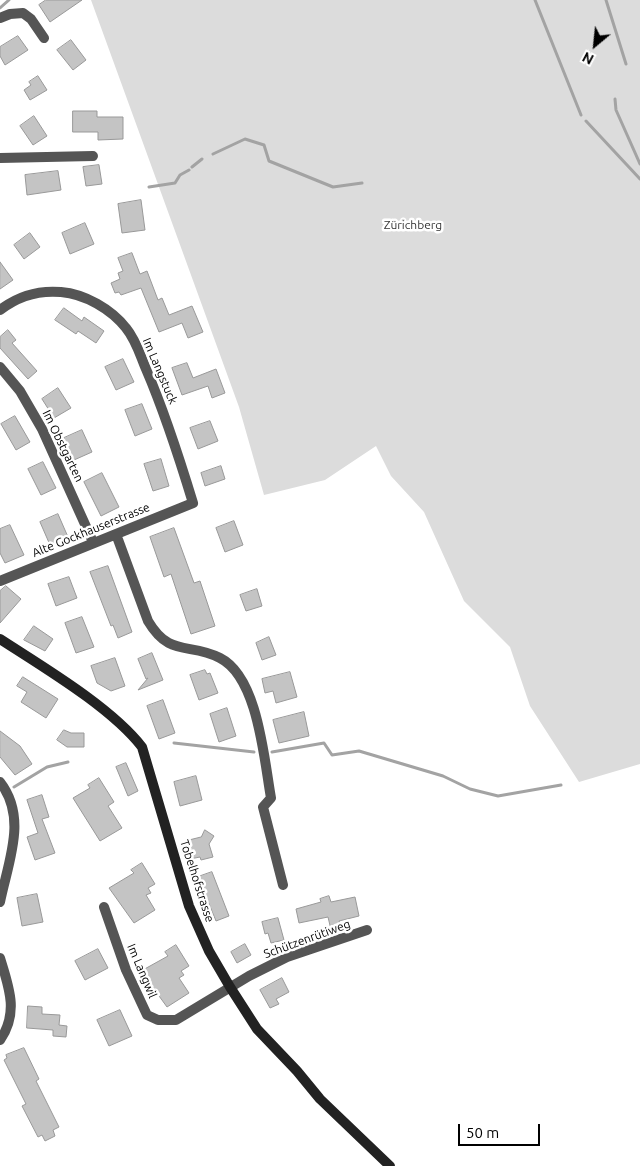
<!DOCTYPE html>
<meta charset="utf-8">
<style>
body{margin:0}
#map{position:relative;width:640px;height:1166px;overflow:hidden;background:#fff;font-family:Ubuntu,sans-serif}
canvas{display:block}
.north{position:absolute;left:570px;top:20px;width:50px;height:50px;-webkit-text-stroke:4px #fff;paint-order:stroke;rotate:208deg;font-size:14px;font-weight:700;line-height:20px;text-align:center;color:#000}
.north::after{content:'';display:block;margin:auto;width:18px;height:22px;background:#000;clip-path:polygon(50% 0,100% 100%,50% 72%,0 100%)}
.scale{position:absolute;left:458px;top:1124px;width:82px;height:22px;box-sizing:border-box;border:2px solid #000;border-top:0;padding-left:6px;font-size:15px;line-height:18px;white-space:nowrap;color:#000;-webkit-text-stroke:4px #fff;paint-order:stroke}
</style>
<div id="map">
<canvas width="640" height="1166"></canvas>
<div class="north">N</div>
<div class="scale">50 m</div>
</div>
<script>
const g = document.querySelector('canvas').getContext('2d');
g.lineJoin = 'round';
function fill(path, color) { g.fillStyle = color; g.fill(path, 'evenodd'); }
function strokePath(path, color, width, dash) { g.strokeStyle = color; g.lineWidth = width; g.lineCap = dash ? 'butt' : 'round'; g.setLineDash(dash || []); g.stroke(path); }
function write(font, color, halo, rows, align = 'center') {
  g.font = font + ' Ubuntu,sans-serif'; g.lineWidth = 5; g.setLineDash([]); g.textBaseline = 'middle'; g.strokeStyle = halo; g.fillStyle = color; for (const [text, x, y, turn = 0] of rows) {
    g.save(); g.translate(x, y); g.rotate((+turn || 0) * Math.PI / 180); g.textAlign = isNaN(turn) ? turn : align; if (halo) g.strokeText(text, 0, 0); g.fillText(text, 0, 0); g.restore();
  }
}
fill(new Path2D(`
 M91,0H640V764L579,782L530,706L510,647L464,601L424,512L391,476L376,446L325,480L264,495L239,407Z`), '#dcdcdc');
strokePath(new Path2D(`
 M535,0L581,115
 M606,0L626,64
 M0,8L9,0
 M615,99L616,110L640,164
 M586,121L640,179
 M213,154L245,139L264,145L269,161L333,187L362,183
 M192,167L202,159
 M149,187L175,183L180,175L189,170
 M174,743L254,752
 M272,752L324,743L332,755L359,751L443,776L470,789L498,796L561,785
 M14,787L47,767L68,762`), '#a3a3a3', 3);
const building = new Path2D(`
 M46,0H82L50,22L39,5Z
 M18,36L28,50L5,65L0,56V47Z
 M71,40L86,60L73,70L57,50Z
 M38,76L47,90L30,100L24,90L31,85L29,82Z
 M73,111H97V117H123V139L98,140V132H73Z
 M34,116L47,136L33,145L20,126Z
 M99,165L102,184L86,186L83,167Z
 M58,171L61,190L27,195L25,175Z
 M141,200L145,230L122,233L118,204Z
 M85,223L94,244L70,254L62,233Z
 M30,233L40,247L24,259L14,245Z
 M132,253L140,274L147,271L158,300L162,298L169,315L192,306L203,332L188,338L182,323L159,332L141,288L121,295L119,292L115,293L111,283L120,279L118,273L123,271L118,258Z
 M0,262L13,280L0,289Z
 M64,308L82,321L84,317L104,331L96,343L78,331L76,334L55,320Z
 M8,330L16,340L12,343L37,371L28,379L0,348V337Z
 M123,359L134,382L116,390L105,367Z
 M187,363L193,378L216,369L225,393L212,398L208,386L182,395L172,368Z
 M58,388L71,408L54,418L42,399Z
 M142,404L152,429L135,436L125,410Z
 M15,416L30,442L16,450L1,424Z
 M210,421L218,441L198,449L190,428Z
 M82,430L92,452L74,460L64,438Z
 M161,459L169,486L153,491L144,464Z
 M43,462L56,488L41,495L28,469Z
 M221,466L225,479L205,486L201,473Z
 M102,473L119,507L101,516L84,482Z
 M58,514L68,537L50,545L40,522Z
 M234,521L243,545L225,552L216,528Z
 M10,525L24,555L5,563L0,553V529Z
 M174,528L194,583L200,581L215,626L191,634L171,574L164,577L150,537Z
 M108,566L132,632L118,638L113,625L111,626L90,572Z
 M69,577L77,598L56,606L48,584Z
 M6,586L21,599L0,623V591Z
 M257,589L262,606L246,611L240,595Z
 M82,617L94,647L76,653L65,623Z
 M34,626L53,639L45,651L24,640Z
 M269,637L276,655L262,660L256,643Z
 M152,653L163,680L138,690L148,678L146,679L138,659Z
 M115,658L125,686L111,691L97,683L91,666Z
 M205,670L207,674L210,673L218,693L199,700L190,675Z
 M290,672L297,697L276,703L273,691L265,693L262,679Z
 M23,677L58,699L46,718L21,702L27,692L17,686Z
 M163,700L175,733L159,739L147,706Z
 M227,708L236,736L219,742L210,714Z
 M304,712L309,736L279,743L273,720Z
 M64,730L71,733H84V747H67L57,740Z
 M0,731L20,746L32,764L15,775L0,757Z
 M126,763L138,791L128,796L116,767Z
 M196,776L202,800L180,806L174,782Z
 M99,778L114,802L108,806L122,828L100,841L73,798L90,788L88,785Z
 M42,795L49,817L42,819L55,853L35,860L27,837L38,833L27,800Z
 M205,830L214,836L209,844L213,857L201,860L200,857L190,859L185,841L201,837Z
 M142,863L155,884L148,888L151,893L146,895L155,910L134,923L109,888L134,873L131,870Z
 M212,872L229,916L216,921L198,877Z
 M37,894L43,922L22,926L17,898Z
 M329,896L331,902L355,897L359,916L339,921L342,931L332,934L328,917L299,923L296,909L321,902L320,899Z
 M278,918L284,940L271,943L268,933L265,934L262,922Z
 M245,944L251,955L237,963L231,952Z
 M176,945L189,966L181,971L184,975L179,978L189,993L167,1007L141,971L168,956L165,952Z
 M98,949L108,968L85,980L75,961Z
 M282,978L289,992L276,999L279,1004L270,1008L260,990Z
 M28,1006L42,1007V1014L60,1015L59,1025L67,1026L66,1037L53,1036V1030L27,1028Z
 M120,1010L132,1036L109,1046L97,1020Z
 M24,1048L39,1079L36,1081L59,1127L53,1130L55,1136L45,1141L42,1135L38,1137L22,1106L26,1104L4,1060L7,1058L6,1055Z`);
fill(building, '#c4c4c4');
strokePath(building, '#999', 1);
strokePath(new Path2D(`
 M0,18L10,14L23,13L31,19L44,38
 M0,158L93,156
 M0,310C18,296 38,290 61,292C85,294 111,309 126,328C136,340 140,355 146,369C165,413 179,457 193,503L0,581
 M0,367L20,391L42,429L93,542
 M116,534L148,621C170,658 189,642 220,658C258,677 264,759 271,798L263,807L283,885
 M0,782C28,818 8,862 0,902
 M104,907L126,970L147,1015L158,1020H176L249,976L287,957L367,930
 M0,958C9,987 19,1013 0,1040`), '#555', 10);
strokePath(new Path2D(`
 M0,639C43,667 111,707 142,747L189,906L209,951L230,987L257,1029L297,1071L320,1099L390,1166`), '#222', 10);
write('12px', '#333', '#fff', [
 ["Zürichberg",413,225]
]);
write('12px', '#000', '#fff', [
 ["Im Langstuck",160,371,67],
 ["Im Obstgarten",63,446,64],
 ["Alte Gockhauserstrasse",91,530,-22],
 ["Tobelhofstrasse",197,881,72],
 ["Schützenrütiweg",307,939,-20],
 ["Im Langwil",142,971,67]
]);
</script>
